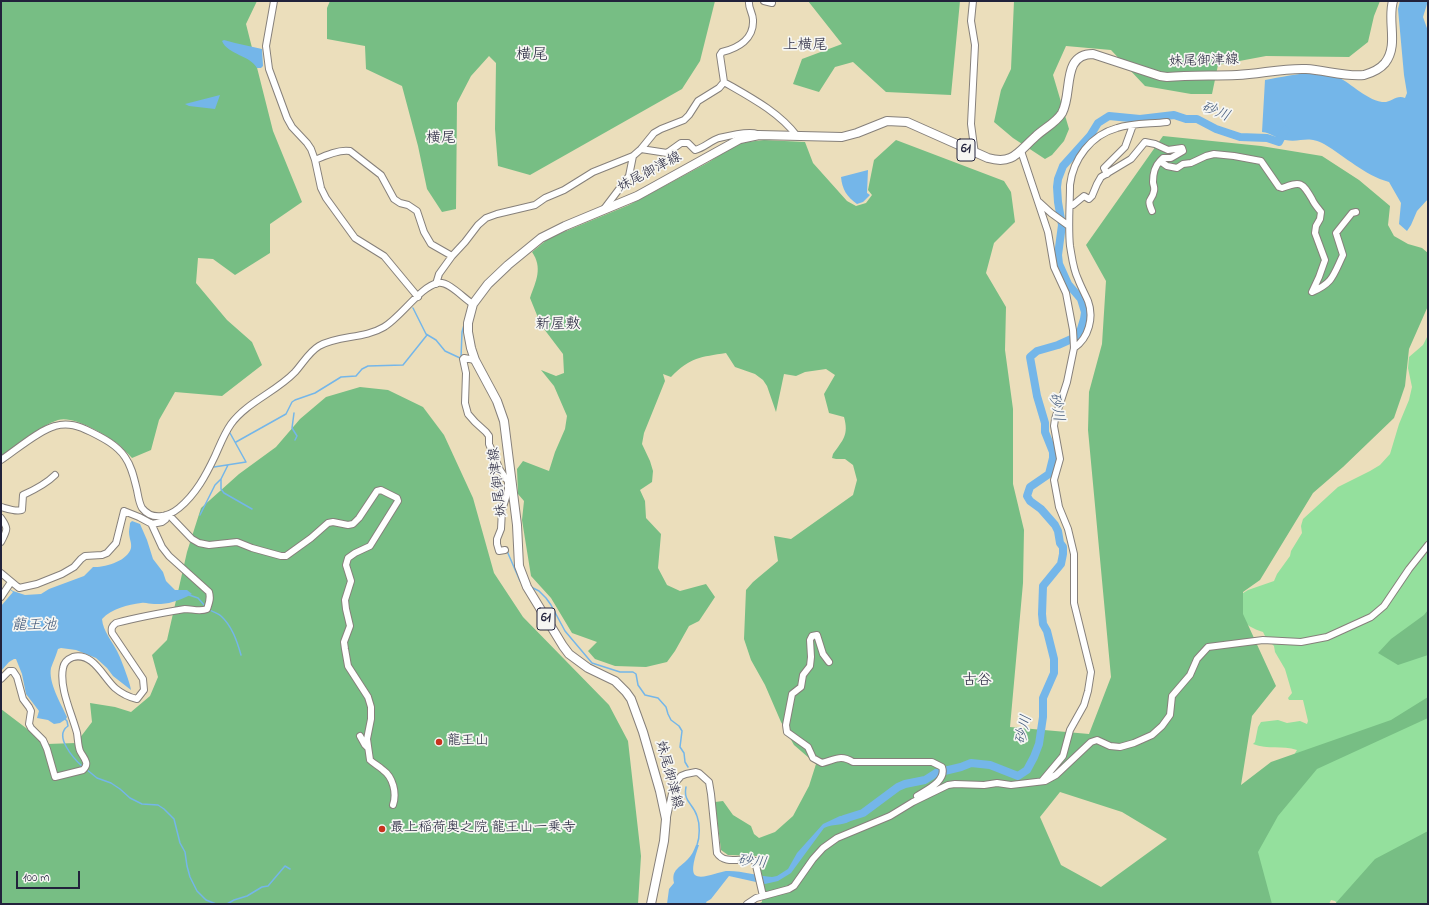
<!DOCTYPE html>
<meta charset="utf-8">
<style>
body{margin:0}
#map{position:relative;width:1429px;height:905px;overflow:hidden;background:#ebdebb;font-family:"Indie Flower",sans-serif}
canvas{display:block}
.frame{position:absolute;inset:0;border:2px solid #22223b;pointer-events:none}
.scale{position:absolute;left:16px;top:871px;width:64px;height:18px;box-sizing:border-box;border:2px solid #22223b;border-top:0;padding-left:5px;font-size:12px;line-height:14px;white-space:nowrap;color:#22223b;-webkit-text-stroke:3px #f6f6f2;paint-order:stroke}
</style>
<div id="map">
<canvas width="1429" height="905"></canvas>
<div class="frame"></div>
<div class="scale">100 m</div>
</div>
<script>
const g = document.querySelector('canvas').getContext('2d');
g.lineJoin = 'round';
function fill(path, color) { g.fillStyle = color; g.fill(path, 'evenodd'); }
function strokePath(path, color, width, dash) { g.strokeStyle = color; g.lineWidth = width; g.lineCap = dash ? 'butt' : 'round'; g.setLineDash(dash || []); g.stroke(path); }
function write(font, color, halo, rows, align = 'center') {
  g.font = font + ' "Indie Flower","Klee One",sans-serif'; g.lineWidth = 3.5; g.setLineDash([]); g.textBaseline = 'middle'; g.strokeStyle = halo; g.fillStyle = color; for (const [text, x, y, turn = 0] of rows) {
    g.save(); g.translate(x, y); g.rotate((+turn || 0) * Math.PI / 180); g.textAlign = isNaN(turn) ? turn : align; if (halo) g.strokeText(text, 0, 0); g.fillText(text, 0, 0); g.restore();
  }
}
fill(new Path2D(`
 M1428,335V863L1338,904L1335,901L1331,900L1329,904H1266L1238,871L1289,763L1297,750C1282,745 1268,750 1253,744L1255,742L1258,727L1261,722L1278,720L1287,723L1300,721L1307,724L1308,721L1303,700H1289L1288,698L1292,693L1285,669L1275,652L1274,646L1266,638L1263,632C1242,625 1241,619 1232,600L1248,590L1274,581L1277,574L1290,556L1291,551L1302,533L1301,526L1303,519L1338,487L1370,471L1380,465L1390,454L1399,424L1409,400L1412,387L1408,368L1409,357L1423,345Z`), '#94e09d');
fill(new Path2D(`
 M1,1H257L246,24L273,131L302,202L270,224V253L235,275L213,259L198,258L196,283L227,320L252,342L262,365L222,396L175,392L159,420L151,450L132,458C127,453 122,447 117,443C104,434 73,415 58,420C38,427 17,445 1,457Z
 M330,1H715L700,61L682,89L530,175L498,166L495,129L496,63L489,56L471,76L457,103L456,209L442,212L427,189L418,146L402,86L366,69L365,46L327,39V8Z
 M808,1H960L951,95L886,92L853,62L835,67L819,92L793,84L802,59L842,44Z
 M1014,1H1380L1374,16L1368,42L1349,57L1266,56L1218,65L1212,94H1191L1145,86L1111,50L1066,46L1053,75L1069,129L1064,141L1052,155L1045,159L1013,138L994,122L1001,90L1011,69Z
 M1163,136L1261,146L1322,156L1359,180L1390,206L1388,225L1394,236L1408,244L1422,248L1428,253V306L1409,349L1405,386L1394,418L1343,467L1313,493L1260,580L1243,592V614L1276,686L1252,716L1241,785L1271,762L1391,720L1428,697V718L1317,769L1278,816L1258,852L1272,904H758L762,902L759,856L728,855L721,850L715,802L723,801L733,815L751,826L754,834L759,838L775,832L793,816L809,786L816,764L794,745L781,722L765,685L751,660L744,639L746,590L753,582L778,561L774,536L791,539L853,495L857,480L853,465L845,459H836L832,458L833,454C843,440 849,435 844,417L829,413L824,394L835,375L826,369L805,372L796,376L784,374L776,412L767,386L763,380L755,374L735,367L726,353C701,357 690,357 671,377L663,374L665,381L644,433L642,444L650,461L653,471L652,482L640,490L645,501L646,518L661,534L658,568L667,585L680,591L706,584L715,597L699,621L689,626L675,651L667,662L646,667L615,666L595,659L588,651L597,642L572,633L551,598L531,576L522,520L524,501L518,494L517,469L523,461L549,471L555,452L565,429L567,416L554,386L541,370L556,376L564,373L563,354L541,325L530,298C536,281 543,268 532,252L549,238L629,205L709,162L738,143L764,140L805,142L813,163L847,201L856,206L866,203L872,195L868,190L874,160L896,140L1004,181L1011,192L1015,222L994,243L986,273L1006,307L1005,350L1013,409V484L1024,530L1023,583L1010,727L1089,734L1111,677L1088,430L1089,392L1102,344L1106,281L1086,245ZM1060,792L1122,812L1167,839L1101,887L1061,865L1040,817Z
 M360,387L388,390L423,407L444,435L473,498L494,573L523,617L609,705L628,741L641,856L638,904H1V709L47,744L76,743L92,722L90,703L115,707L131,712L150,696L158,677L152,655L167,640L187,552L201,508L239,474L276,447L300,419L326,397Z
 M1428,610V655L1398,665L1378,653L1391,639L1424,615Z
 M1428,831V904H1335L1375,859Z`), '#77be84');
fill(new Path2D(`
 M1400,1H1428L1423,17L1428,31V199L1417,211L1411,225L1407,231L1399,224L1401,203L1389,182C1364,175 1346,157 1324,144C1307,135 1301,143 1285,140C1276,139 1272,133 1262,132L1265,80C1284,77 1314,69 1333,75C1350,81 1364,99 1382,102C1392,103 1396,94 1405,98L1407,93L1404,75L1398,9Z
 M224,40L235,43L262,49L263,66L261,68H257C250,55 228,55 222,41Z
 M220,95L215,109L189,106L185,104Z
 M868,170L867,193L870,195L863,202L857,204C847,197 842,189 841,177Z
 M132,521L140,524L147,540L153,559L163,572L166,581L175,590H187L192,594C185,598 177,601 169,603C164,604 158,604 154,604C150,604 145,602 141,603C128,605 112,608 102,619C103,631 112,641 117,651C120,656 131,685 131,690L113,676L107,668L96,658L76,650L61,648L58,649C56,656 53,662 51,668C48,682 61,704 67,717L66,719L60,723L54,724L48,720L37,718L39,711L26,694L22,674L16,659H14L9,662L1,671V606L13,592L2,584L13,591L25,595L41,594L49,589L84,576L93,567C104,568 128,561 131,548C132,543 129,538 129,532C129,529 130,526 130,523Z
 M840,816H853L854,818C845,827 834,823 824,828L791,873L778,881L765,884L729,876L711,899L706,902L707,904H667L669,889L674,883C671,869 680,868 688,859C692,855 694,850 696,845H699C697,851 690,870 695,875C701,880 719,872 726,871C739,870 759,876 772,877L777,876L788,869L797,853L823,824Z`), '#74b6e9');
strokePath(new Path2D(`
 M413,308L426,334L436,340L445,351L460,358
 M461,358L462,332L464,325
 M294,413L292,428L297,436L295,440
 M236,442L286,414L292,402L295,400L315,393L341,377L356,376L362,369L368,366L403,365L427,335
 M214,467L246,462L230,433
 M221,479V489L224,493L252,509
 M200,515L215,485L221,479L228,465
 M506,551H507L520,581
 M531,587L539,591L546,598L551,605L565,631L592,663L620,672H633L636,674L638,685L645,695L658,698L666,707L668,714L671,720L679,726L682,731L680,747L684,753L685,762L688,767
 M189,595L198,598L205,606
 M210,610C213,612 218,613 221,616C232,626 237,641 241,655
 M65,719L67,721L68,726C53,736 74,759 83,767
 M86,769L97,778L111,783L120,789L130,798L142,804L158,805L164,809L174,819L180,843L185,852L187,866L190,877L197,891L206,900L216,904
 M686,787C683,802 693,803 697,816C700,824 700,837 697,845
 M227,904L234,900L247,896L262,887L268,886L285,866L290,869`), '#74b6e9', 1.5);
strokePath(new Path2D(`
 M844,819L863,813L898,787L905,784L925,780L936,773L961,767L971,763L990,765L1018,776L1027,770L1034,757L1039,744L1043,717V698L1054,673V659L1047,631L1043,624L1042,614L1043,586L1061,564L1063,554V547L1060,543L1058,531L1055,525L1041,509L1030,501L1027,496L1030,487L1049,474L1053,458V452L1045,432V423L1037,396L1030,357L1037,351L1058,345L1076,337L1081,329L1084,319L1085,312L1081,299L1068,284L1059,264L1058,255L1062,225L1058,202L1057,187L1058,179L1063,166L1090,136L1098,123L1109,116L1140,119L1174,115L1186,119H1197L1216,129L1240,137L1267,138L1279,142L1285,130`), '#74b6e9', 8);
const minor = new Path2D(`
 M274,1L266,46L269,69L287,118L292,127L307,143L311,149L315,160L321,188L326,198L355,238L384,256L418,297
 M749,1C748,8 753,13 753,20C754,39 738,48 722,52L720,55L724,82C750,97 779,112 797,136
 M764,1L772,3
 M973,1L971,21L975,45L971,124L975,154
 M641,149L667,153L681,143H688L695,150C704,148 710,141 719,138C727,136 750,131 757,134
 M1021,151L1048,232L1054,267L1066,293L1073,330L1074,348L1067,382L1055,419L1054,426L1060,459L1054,480L1059,507L1068,529L1074,554V603L1091,672L1088,691L1084,705L1070,730L1063,756L1042,781
 M315,160C324,156 339,149 350,151L381,175L394,199L400,203L408,205L417,211L424,232L431,244L452,256
 M1107,174L1104,168L1125,147L1133,125
 M1039,202L1051,213L1069,226
 M1070,206L1073,205L1084,196L1089,199L1092,196L1097,184L1101,177L1131,159L1145,142L1155,144L1168,150L1182,148L1183,151L1171,158H1163L1160,161L1167,166L1177,168L1183,164L1191,163L1206,156L1214,154L1234,156L1261,161L1279,187L1282,188C1301,181 1302,182 1312,199C1314,204 1318,208 1321,212L1320,219L1316,226L1315,233L1325,260L1319,277L1312,292C1333,283 1333,276 1343,255L1336,233L1352,213L1356,212
 M604,209L629,176L633,156
 M1152,211C1146,197 1152,202 1154,191C1155,187 1153,185 1153,182C1153,173 1155,166 1160,161
 M436,284L439,274L452,256L465,242L478,225L486,218L497,214L535,205L545,198L564,190L593,172L633,156L641,149L654,133L661,129L684,120L689,115L698,101L719,88L724,82
 M1074,348C1089,338 1094,317 1088,301C1085,294 1081,287 1078,279C1073,269 1072,257 1070,246C1068,226 1070,205 1070,185C1073,159 1091,135 1117,128C1132,123 1151,124 1167,122
 M475,360L464,358L463,359L466,373L465,403L468,414L475,422L486,432L489,436V444L500,470L506,479L512,481
 M1,460C16,450 39,430 55,426C68,422 79,426 91,432C103,438 117,445 125,457C132,467 134,478 137,490C138,495 139,503 142,508C152,521 168,517 179,508C196,494 206,475 215,456C220,445 224,434 231,424C247,402 276,392 295,372C303,363 309,352 319,346C338,335 364,339 384,327C401,317 421,286 438,283C449,281 464,299 473,304
 M1,507C8,509 16,512 22,510L23,495C34,490 46,484 55,475
 M169,515L192,539L199,543L209,545L237,542L252,548L281,556H286L311,538L328,523L333,522L348,525L353,524L359,518L377,491L381,490L397,498L398,501L370,546L355,553L348,558L346,565L351,581L345,600L346,609L350,626L344,642L345,649L348,666L368,697L371,707V719L367,739L370,760C374,764 379,766 383,770C393,777 397,793 393,805
 M1,518C9,529 7,530 1,542
 M505,550L499,551L497,544V539L501,529L502,510L508,491V481
 M1,573L19,588L37,584L62,574L74,567L81,559L85,556L102,555L107,553L116,543L124,511L139,517L152,524L162,522L166,519V515
 M1,597L11,582
 M829,662L823,654L817,635L812,636L810,640L811,657L810,666L803,675L801,687L792,694L786,725L787,732L808,747L813,758L822,763C835,760 840,754 853,762H932L942,767C947,781 926,790 917,796
 M1,679L9,671H13L17,677L23,699L29,707L31,711L29,724L31,728L43,740L47,749L55,777L83,770C85,768 87,765 86,762C85,758 82,755 80,751C78,746 78,739 77,733C72,714 59,688 63,668C64,662 68,659 73,657C93,652 103,677 115,688C122,694 128,697 137,699L144,690L143,679L112,633C111,628 112,626 116,623C139,617 161,613 185,609C192,609 200,612 207,609C209,603 211,599 209,592L169,556L162,547L151,523
 M360,736L365,745L368,748
 M667,817L674,784L681,776L686,774L696,772L699,773L709,782L711,794L717,853C725,866 744,856 755,861L763,896
 M747,904L756,898L789,889L794,886L813,859L823,848L837,838L890,816L913,802L948,785L955,784L984,785L997,783L1011,785L1045,781L1056,775L1091,742L1097,740L1110,746L1120,747L1134,743L1152,735L1162,726L1170,715L1172,696L1190,675L1197,659L1208,647L1263,640L1301,642L1327,637L1371,617L1384,606L1409,569L1428,545`);
const major = new Path2D(`
 M651,904L664,841L666,819L660,791L643,732L631,699L626,692L615,681L588,668L569,654L563,646L527,587L519,566L517,525L504,421L497,401L475,360L471,348L468,332V323L473,304L488,284L508,265L541,238L565,226L637,196L740,139L759,135L842,137L857,133L887,121L907,122L988,158C1013,165 1018,152 1035,137C1043,129 1056,123 1062,113C1073,93 1061,54 1093,54L1160,76L1167,77C1190,75 1213,76 1237,75C1260,74 1283,68 1306,69C1325,70 1345,77 1364,75C1371,73 1380,69 1385,63C1399,45 1387,21 1393,1`);
strokePath(minor, '#86807b', 8);
strokePath(major, '#86807b', 10);
strokePath(minor, '#fff', 6);
strokePath(major, '#fff', 8);
for (const [x, y, r, color] of [
 [439,742,4,"#c8321e"],
 [382,829,4,"#c8321e"]
]) { const dot = new Path2D(); dot.arc(x, y, r, 0, 2 * Math.PI); g.fillStyle = color; g.fill(dot); strokePath(dot, '#f6f6f2', 1.5); }
for (const [x, y, w] of [
 [966,150,18],
 [546,619,18]
]) { const box = new Path2D(); box.roundRect(x - w / 2, y - 11, w, 22, 3); g.fillStyle = '#f6f6f2'; g.fill(box); strokePath(box, '#22223b', 1); }
write('bold 13px', '#22223b', null, [
 ["61",966,150],
 ["61",546,619]
]);
write('14px', '#22223b', '#f6f6f2', [
 ["妹尾御津線",1204,62,-2],
 ["妹尾御津線",650,173,-28],
 ["妹尾御津線",499,482,-97],
 ["妹尾御津線",668,775,75]
]);
write('14px', '#22223b', '#f6f6f2', [
 ["龍王山",447,742],
 ["最上稲荷奥之院 龍王山一乗寺",390,829]
], 'left');
write('15px', '#22223b', '#f6f6f2', [
 ["上横尾",805,47],
 ["横尾",441,140],
 ["新屋敷",558,326],
 ["古谷",977,682]
]);
write('italic 15px', '#3f5678', '#f6f6f2', [
 ["砂川",1215,113,22],
 ["砂川",1055,407,80],
 ["龍王池",34,627],
 ["砂川",1025,730,-77],
 ["砂川",752,863,7]
]);
write('16px', '#22223b', '#f6f6f2', [
 ["横尾",532,56]
]);
</script>
